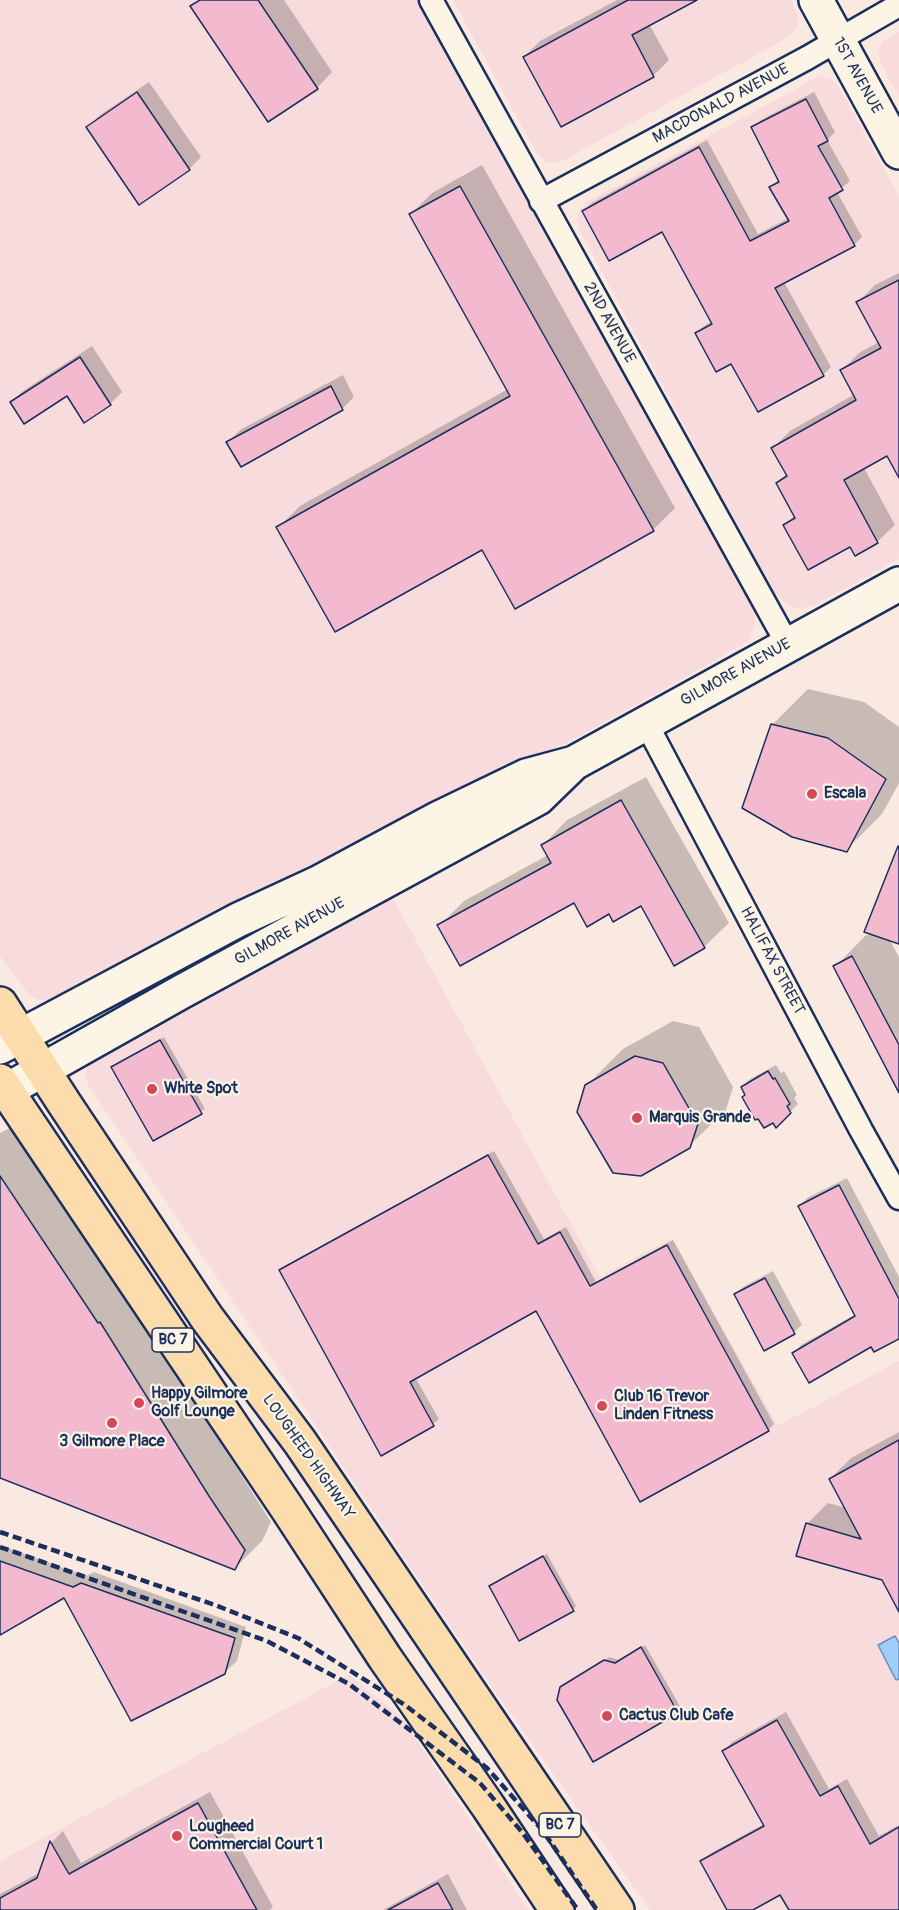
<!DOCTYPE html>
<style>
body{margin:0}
canvas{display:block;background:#fae9e1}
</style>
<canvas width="899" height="1910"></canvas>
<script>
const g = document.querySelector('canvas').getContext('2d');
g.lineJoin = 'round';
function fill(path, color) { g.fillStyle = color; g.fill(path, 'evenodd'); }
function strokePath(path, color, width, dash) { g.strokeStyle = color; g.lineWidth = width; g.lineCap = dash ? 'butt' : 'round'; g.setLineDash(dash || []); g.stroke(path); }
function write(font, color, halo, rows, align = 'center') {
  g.font = font + ' Pangolin,sans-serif'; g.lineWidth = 4.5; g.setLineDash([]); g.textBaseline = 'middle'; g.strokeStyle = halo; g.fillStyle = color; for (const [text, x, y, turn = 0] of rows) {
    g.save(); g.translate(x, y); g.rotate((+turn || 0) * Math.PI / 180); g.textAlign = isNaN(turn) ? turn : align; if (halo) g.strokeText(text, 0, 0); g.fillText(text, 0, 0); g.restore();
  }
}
fill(new Path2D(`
 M0,0H418L749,601L754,612L755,622L749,640L742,645L607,721L566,743L499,773L309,876L215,913L59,997L48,1000H39L30,996L0,956Z
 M453,0H791L799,18L796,29L787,38L562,161L550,163L545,161L537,154Z
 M899,31V97L881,64L878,51L883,41Z
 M820,76L831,79L840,89L899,196V559L813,606L800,609L786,604L772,590L579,229L577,220L579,210L588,201Z
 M390,893L600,1277L672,1238L778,1426L899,1361V1910H650L482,1673L411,1568L89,1086L86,1077V1068L89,1059Z
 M349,1675L402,1718L529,1910H0V1861Z`), '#f8dbdc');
const water = new Path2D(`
 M895,1636L899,1643V1679L896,1680L878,1645Z`);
fill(water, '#9ecefa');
strokePath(water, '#6a8ebc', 1.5);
fill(new Path2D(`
 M199,0H284L332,72L317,88L192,7Z
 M617,0H694L649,24L669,60L653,76L524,57L540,41Z
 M149,82L201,157L189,169L88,127L100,115Z
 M814,92L835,132L827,140L850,181L837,192L862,237L854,245L784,282L831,367L823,375L732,362L697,334L704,326L712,321L662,230L584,211L592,203L707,140L758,234L789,218L771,187L779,179L753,128L761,120Z
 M482,165L675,508L653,530L483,548L278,528L300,506L508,389L410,215L432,193Z
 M899,273V475L888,454L864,468L895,525L877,542L850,545L785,525L795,515L778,483L787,473L773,448L790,431L855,394L842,370L859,353L879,342L858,302L875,285Z
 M92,346L122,392L110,404L85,421L67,394L11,402L23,391Z
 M343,375L354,397L342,409L228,442L240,430Z
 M808,689L864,702L899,727V783L882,814L846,850L772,725Z
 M646,777L729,923L704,947L642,904L609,912L574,901L439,926L464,901L548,855L543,845L567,820Z
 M899,851V942L889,939L899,957V1094L884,1065L885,1063L835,967L865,936L872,933Z
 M673,1021L699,1027L733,1087L726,1110L689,1146L587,1085L623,1049Z
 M164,1037L205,1109L154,1139L117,1064Z
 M776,1065L781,1073L784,1071L797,1095L794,1098L798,1104L776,1126L747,1095L742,1087L750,1079Z
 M12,1127L125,1297L128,1296L271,1522L262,1541L235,1568L0,1476V1133Z
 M494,1151L544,1239L566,1227L596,1282L673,1240L774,1424L768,1430L536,1309L415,1377L439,1419L433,1424L381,1454L281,1271L286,1265Z
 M847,1178L899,1277V1337L872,1344L794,1353L801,1345L856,1314L800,1206L807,1198Z
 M773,1271L802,1325L794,1332L735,1294L743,1287Z
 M899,1432V1609L883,1579L808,1523L828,1503L846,1508L830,1479L851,1458Z
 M0,1545L86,1576L94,1572L246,1627L237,1661L224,1673L65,1596L0,1633Z
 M547,1554L576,1606L573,1609L491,1586Z
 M645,1645L681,1708L593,1760L562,1688L609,1657L619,1660Z
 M786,1712L829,1789L847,1779L879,1836L899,1825V1910H790L781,1893L750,1910H728L702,1862L711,1853L764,1824L724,1751L732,1742Z
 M210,1792L273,1907L270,1910H0V1894L41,1872L52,1842L63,1831L81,1863Z
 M448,1874L467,1910H383Z`), '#0003');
const building = new Path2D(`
 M200,0H258L318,89L268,122L190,6Z
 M628,0H697L632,35L654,77L561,127L523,57Z
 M137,92L190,170L139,205L86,127Z
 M806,99L828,141L818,146L843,190L829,198L855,246L775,288L824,376L758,412L731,364L716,372L695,333L712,324L662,232L609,261L582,211L699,147L750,241L789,221L769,187L779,182L751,127Z
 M460,186L654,531L515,609L482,550L335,632L276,527L510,396L409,214Z
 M899,280V478L887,456L844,480L878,543L855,556L850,547L808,570L783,525L795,518L776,483L787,476L771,448L856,400L840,370L881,348L856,302Z
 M80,357L111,405L84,423L67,396L24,424L10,402Z
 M331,386L343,410L241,467L226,442Z
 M771,724L828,738L886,779L847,852L792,837L742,808Z
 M621,800L705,948L674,966L641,906L613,922L609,914L587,927L574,903L460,966L437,925L551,863L541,845Z
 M898,846L899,847V944L864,932Z
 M852,956L899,1045V1093L833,966Z
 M160,1040L202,1114L153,1141L111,1067Z
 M635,1056L663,1063L698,1124L690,1148L641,1176L613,1173L577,1112L585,1085Z
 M768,1071L773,1079L775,1078L790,1104L787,1106L791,1113L776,1128L773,1123L764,1128L758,1119L755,1120L742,1097L745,1095L741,1087Z
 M488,1155L538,1244L560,1232L590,1286L667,1245L769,1431L640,1502L536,1311L410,1382L434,1426L381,1456L279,1270Z
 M0,1176L98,1323L100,1322L209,1496L245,1550L235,1570L0,1478Z
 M839,1185L899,1299V1339L874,1352L871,1347L809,1383L792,1353L855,1316L798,1206Z
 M765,1278L795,1334L764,1351L734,1294Z
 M899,1440V1612L882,1580L796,1556L806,1523L861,1539L829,1479Z
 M543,1556L574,1611L519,1641L489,1586Z
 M0,1561L73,1587L81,1583L235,1638L225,1674L131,1721L64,1598L0,1635Z
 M641,1647L678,1713L593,1762L557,1700L560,1687L604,1660L615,1663Z
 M777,1720L820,1796L838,1786L870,1844L899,1827V1910H789L780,1895L753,1910H727L700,1861L764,1826L722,1751Z
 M198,1803L257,1910H0V1898L37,1878L50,1841L69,1874Z
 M438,1883L453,1910H388Z`);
fill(building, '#f3bacf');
strokePath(building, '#1b2f5e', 1.5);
const street = new Path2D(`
 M431,0L788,645
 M541,201L807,58L899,5
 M646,723L861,1130L899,1198`);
const secondary = new Path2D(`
 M816,0L899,152
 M0,1047L238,920L318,883L439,818L526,776L574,763L899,584
 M0,1094L181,992L538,798L573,764`);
const primary = new Path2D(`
 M0,1004L64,1103L207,1318L300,1442L617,1910
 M0,1081L287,1508L385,1658L488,1806L557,1910`);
strokePath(street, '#1b2f5e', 27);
strokePath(secondary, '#1b2f5e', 38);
strokePath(primary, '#1b2f5e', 38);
strokePath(street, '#fcf5e5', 22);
strokePath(secondary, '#fcf5e5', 33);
strokePath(primary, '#fcdcac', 33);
strokePath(new Path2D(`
 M0,1532L215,1605L298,1638L405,1705L487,1768L543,1831L597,1910
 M0,1547L267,1641L349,1684L480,1783L522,1832L578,1910`), '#1b2f5e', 4.5, [9, 4.5]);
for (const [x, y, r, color] of [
 [812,794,6,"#d1495b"],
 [152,1089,6,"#d1495b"],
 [637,1118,6,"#d1495b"],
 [139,1403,6,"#d1495b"],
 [602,1406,6,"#d1495b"],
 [112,1423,6,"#d1495b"],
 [607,1716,6,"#d1495b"],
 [177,1836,6,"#d1495b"]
]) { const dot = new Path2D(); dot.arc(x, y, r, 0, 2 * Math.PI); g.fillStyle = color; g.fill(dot); strokePath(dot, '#fcf5e5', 2); }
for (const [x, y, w] of [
 [173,1340,42],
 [560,1825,42]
]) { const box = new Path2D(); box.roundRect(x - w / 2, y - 12, w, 24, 4.5); g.fillStyle = '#fcf5e5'; g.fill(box); strokePath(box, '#1b2f5e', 1.5); }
write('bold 15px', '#1b2f5e', null, [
 ["BC 7",173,1340],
 ["BC 7",560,1825]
]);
write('16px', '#1b2f5e', '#fcf5e5', [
 ["1ST AVENUE",857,76,61],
 ["MACDONALD AVENUE",721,104,-28],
 ["2ND AVENUE",609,323,61],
 ["GILMORE AVENUE",736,673,-29],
 ["GILMORE AVENUE",290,932,-29],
 ["HALIFAX STREET",772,961,62],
 ["LOUGHEED HIGHWAY",308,1457,55]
]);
write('bold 16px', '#1b2f5e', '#fcf5e5', [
 ["Escala",824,794],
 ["White Spot",164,1089],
 ["Marquis Grande",649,1118],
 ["Happy Gilmore",151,1394],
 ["Golf Lounge",151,1412],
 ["Club 16 Trevor",614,1397],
 ["Linden Fitness",614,1415],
 ["3 Gilmore Place",112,1442,"center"],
 ["Cactus Club Cafe",619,1716],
 ["Lougheed",189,1827],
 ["Commercial Court 1",189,1845]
], 'left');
</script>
